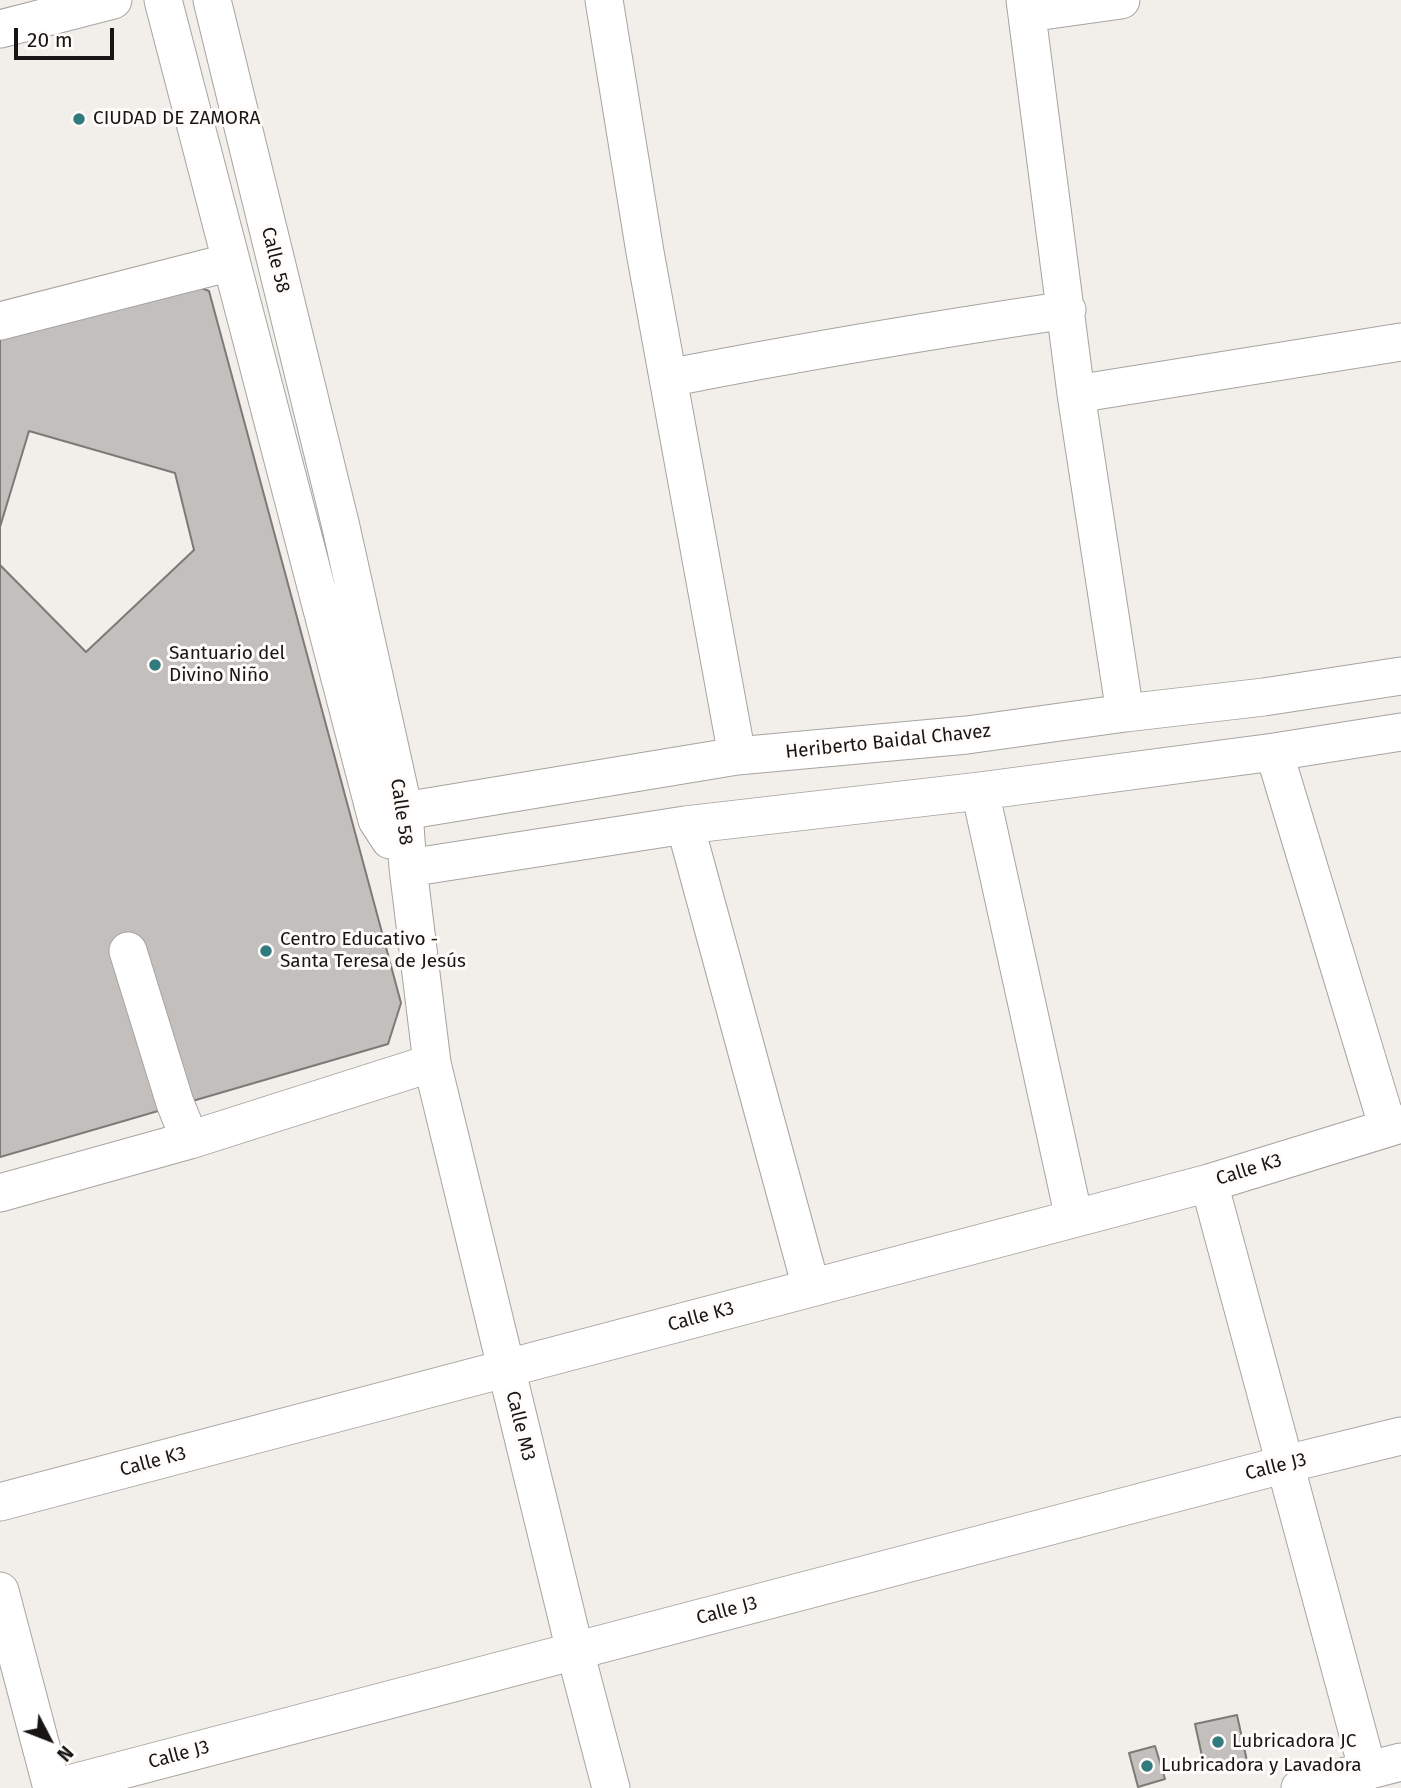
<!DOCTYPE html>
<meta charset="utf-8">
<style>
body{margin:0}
#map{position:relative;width:1401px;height:1788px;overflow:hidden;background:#f2eeea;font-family:"Fira Sans",sans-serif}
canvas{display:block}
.north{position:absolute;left:14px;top:1704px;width:70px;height:70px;-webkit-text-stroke:5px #fffbf8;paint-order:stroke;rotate:132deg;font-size:19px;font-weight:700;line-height:28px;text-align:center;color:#171615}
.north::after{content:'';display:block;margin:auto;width:24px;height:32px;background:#171615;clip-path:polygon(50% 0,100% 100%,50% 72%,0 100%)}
.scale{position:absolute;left:14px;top:28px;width:100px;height:32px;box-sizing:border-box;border:4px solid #171615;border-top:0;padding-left:9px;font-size:21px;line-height:24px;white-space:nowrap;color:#171615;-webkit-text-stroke:5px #fffbf8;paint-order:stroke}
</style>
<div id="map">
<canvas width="1401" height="1788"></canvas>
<div class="north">N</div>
<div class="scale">20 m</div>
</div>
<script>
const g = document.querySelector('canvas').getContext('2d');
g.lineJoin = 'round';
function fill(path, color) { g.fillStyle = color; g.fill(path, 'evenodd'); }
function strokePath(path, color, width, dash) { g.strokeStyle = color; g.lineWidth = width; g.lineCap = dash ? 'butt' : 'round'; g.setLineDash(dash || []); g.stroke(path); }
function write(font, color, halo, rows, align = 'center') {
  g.font = font + ' "Fira Sans",sans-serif'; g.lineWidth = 6; g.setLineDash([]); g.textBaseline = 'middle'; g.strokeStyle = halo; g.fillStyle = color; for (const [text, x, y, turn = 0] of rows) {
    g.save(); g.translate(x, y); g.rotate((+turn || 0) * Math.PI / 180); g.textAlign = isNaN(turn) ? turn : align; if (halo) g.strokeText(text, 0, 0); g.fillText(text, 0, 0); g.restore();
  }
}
const building = new Path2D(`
 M181,280L209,291L401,1003L388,1044L0,1157V328Z
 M29,431L175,473L194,550L86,652L0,565V527Z
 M1237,1715L1247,1761L1205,1770L1195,1724Z
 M1155,1746L1165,1779L1138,1787L1129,1753Z`);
fill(building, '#c2bfbc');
strokePath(building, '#7c7976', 2);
const minor = new Path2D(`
 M163,0L377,820L390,840
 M212,0L341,527L404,811L408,868L432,1063L575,1651L611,1788
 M604,0L645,252L737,756
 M1025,0L1076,394L1125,713
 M1028,13L1121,0
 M0,29L113,0
 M0,321L231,262
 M668,378C800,352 933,330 1067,310
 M1076,394L1401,342
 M1274,752L1388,1128
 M980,791L1074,1218
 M377,820L404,811L737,756L967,735L1125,713L1264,697L1401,676
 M685,825L811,1287
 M408,868L685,825L980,791L1274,752L1401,732
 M128,951L175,1103L190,1140
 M1209,1183L1368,1771
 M0,1193L190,1140L432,1063
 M0,1502L1209,1183L1401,1124
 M0,1591L52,1788
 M54,1788L1286,1464L1401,1436
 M1300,1788L1401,1762`);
strokePath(minor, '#a7a4a1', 39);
strokePath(minor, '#fff', 37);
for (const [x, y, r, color] of [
 [79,119,7,"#317a7d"],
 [155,665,7,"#317a7d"],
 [266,951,7,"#317a7d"],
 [1218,1742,7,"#317a7d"],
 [1147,1766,7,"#317a7d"]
]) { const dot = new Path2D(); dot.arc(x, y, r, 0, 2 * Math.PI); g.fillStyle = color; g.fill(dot); strokePath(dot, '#fffbf8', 2.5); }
write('19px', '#171615', '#fffbf8', [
 ["CIUDAD DE ZAMORA",93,119],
 ["Santuario del",169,654],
 ["Divino Niño",169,676],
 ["Centro Educativo -",280,940],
 ["Santa Teresa de Jesús",280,962],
 ["Lubricadora JC",1232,1742],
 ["Lubricadora y Lavadora",1161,1766]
], 'left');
write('19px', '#171615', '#fffbf8', [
 ["Calle 58",275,260,76],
 ["Heriberto Baidal Chavez",888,742,-6],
 ["Calle 58",401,812,82],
 ["Calle K3",1249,1170,-17],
 ["Calle K3",701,1317,-15],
 ["Calle M3",520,1426,76],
 ["Calle K3",153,1462,-15],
 ["Calle J3",1276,1467,-14],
 ["Calle J3",727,1611,-15],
 ["Calle J3",179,1755,-15]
]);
</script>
